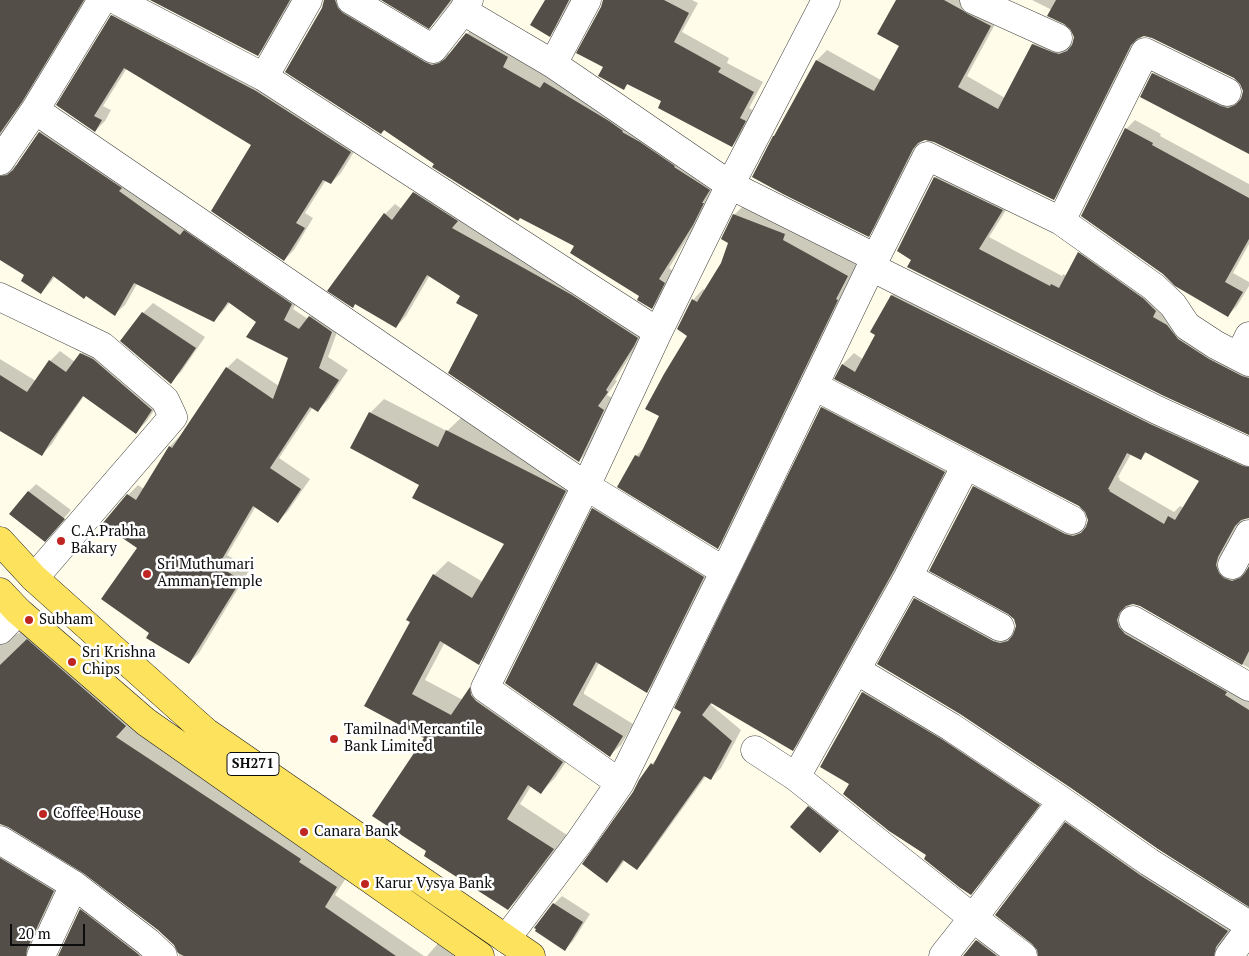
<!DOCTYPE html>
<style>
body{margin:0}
#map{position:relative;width:1249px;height:956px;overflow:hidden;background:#fffdea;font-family:"PT Serif",serif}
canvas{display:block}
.scale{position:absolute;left:10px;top:924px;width:75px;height:22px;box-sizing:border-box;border:2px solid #0c0c0c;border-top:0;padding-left:6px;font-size:15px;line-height:18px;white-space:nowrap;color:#0c0c0c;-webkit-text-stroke:4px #fff;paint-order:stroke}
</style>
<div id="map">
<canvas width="1249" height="956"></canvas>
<div class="scale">20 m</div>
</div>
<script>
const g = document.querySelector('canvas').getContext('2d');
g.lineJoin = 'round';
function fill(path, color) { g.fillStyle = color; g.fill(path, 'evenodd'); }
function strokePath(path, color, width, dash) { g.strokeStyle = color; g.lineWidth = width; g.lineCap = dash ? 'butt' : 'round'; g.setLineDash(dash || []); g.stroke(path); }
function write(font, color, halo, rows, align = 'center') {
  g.font = font + ' "PT Serif",serif'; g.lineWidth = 5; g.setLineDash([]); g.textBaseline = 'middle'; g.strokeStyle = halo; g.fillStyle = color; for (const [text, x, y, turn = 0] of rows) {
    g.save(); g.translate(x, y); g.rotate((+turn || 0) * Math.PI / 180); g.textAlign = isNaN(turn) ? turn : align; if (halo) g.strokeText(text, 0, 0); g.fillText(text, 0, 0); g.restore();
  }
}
fill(new Path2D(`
 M19,0H86L32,90L0,136V16Z
 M153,0H293L268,44L258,55Z
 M325,0H350L443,55L451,53L467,34L477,23L518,47L512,56L719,179L703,213L669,268L674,272L662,297L652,308L641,295L575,246L435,164L385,129L323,8Z
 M384,0H453L440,16L429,27Z
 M546,0H573L559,26L549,35Z
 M604,0H692L698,3L682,32L729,58L727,63L763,82L749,108L754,111L741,136L732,146L663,101L629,83L624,88L604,67L602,7Z
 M898,0H972L1000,15L967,76L1005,98L1033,44L1043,34L1070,44L1074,43L1075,37L1072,29L1052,10L1032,0H1249V153L1153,74L1163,64L1238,98L1243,97L1244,90L1241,82L1235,77L1152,37L1144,35L1139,37L1064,189L1054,199L934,141L925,139L921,141L878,225L868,235L778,133L817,60L827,50L881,80L900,45Z
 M122,6L360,142L341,173L331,183L326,180L305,213L313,218L294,250L284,260L252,145L127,68L103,106L111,110L105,121L95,131L58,105L112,16Z
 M1135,120L1161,134L1160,136L1249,184V244L1233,273L1249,282V286L1237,306L1228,315L1126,129Z
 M50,123L301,294L293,309L308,319L320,307L341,321L328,357L348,370L328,400L318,410L313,407L279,458L310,479L288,511L278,521L256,506L227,555L250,569L199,653L189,663L151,633L138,548L128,495L138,485L144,489L170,446L180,436L227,368L237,358L279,386L290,357L258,321L230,302L224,310L214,320L137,284L125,305L115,314L55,276L51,282L41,292L26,274L0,259V163L10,167L17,165L40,132Z
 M946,166L1013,199L989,237L1062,276L1063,274L1067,276L1079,253L1090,242L1249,363V433L913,259L935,178Z
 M424,182L644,334L615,380L617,381L607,395L614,399L589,450L579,461L480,315L461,295L430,275L406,316L396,327L356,303L353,307L385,214L395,204L402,209L414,193Z
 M745,204L793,229L858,265L846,288L848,289L729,537L718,547L636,456L646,446L661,416L689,335L693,300L703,289L705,290L722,263L729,243L734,215Z
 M903,284L1249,453V517L1244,519L1229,545L1244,570L1249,569V668L1141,605L1132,603L1129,604L1128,609L1249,688V905L915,599L926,588L1012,632L1016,631L1017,626L974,487L985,476L1077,523L1085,525L1088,524L1089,520L1086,511L1080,505L836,378L843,364L854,353L864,360L877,335L871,332L892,295ZM1147,452L1201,480L1184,508L1180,506L1174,512L1119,480L1120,479L1118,477L1131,454L1140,459Z
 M153,303L205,337L181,372L170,382L143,313Z
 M91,343L162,399L146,422L136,432L84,396L61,429L52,444L42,454L0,430V359L36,381L50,361L60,351L75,362L81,354Z
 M832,398L954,461L904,558L803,739L793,749L713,702L711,705L741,730L721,768L711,778L706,776L647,858L637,869L625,860L617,871L607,881L634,793L640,781L652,764L659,757L683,712L822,408Z
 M384,399L447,431L462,417L579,477L493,649L479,663L445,642L425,680L463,700L471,687L484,674L576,747L555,778L541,792L531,786L520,804L567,835L522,895L508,909L428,851L426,738L366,706L411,622L434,575L448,561L483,582L506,544L421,484L370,413Z
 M36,484L71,510L52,532L11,514L29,491Z
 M604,498L714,566L658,680L647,691L599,663L584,692V694L633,724L621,745L610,755L507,683L593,509Z
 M0,628L9,634H17L24,630L137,713L127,725L311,847L348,875L335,895L424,956H179V952L175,944L158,929L83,871L8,825L0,823Z
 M874,682L1049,793L982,882L971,893L850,784L821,766L863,692Z
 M816,799L846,823L828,844L809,807Z
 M1079,811L1240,918L1228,933L1222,956H1040L1066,823Z
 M0,838L65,879L43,956H0Z
 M562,896L590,914L573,941L565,949L536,927L554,904Z
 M92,899L164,956H60L81,910Z
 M989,928L1026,956H964L977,941Z
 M442,939L467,956H427Z`), '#0003');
fill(new Path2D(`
 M0,0H84L22,102L0,133Z
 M150,0H290L258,56Z
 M324,0H335L338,8L343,13L425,62L432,65L439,63L445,59L466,33L508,57L503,67L540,88L544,82L609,121L623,131L622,132L640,142L675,166L674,167L710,190L702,203H704L693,225L659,279L665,283L652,309L637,300L639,296L570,253L574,246L520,218L518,221L432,167L434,164L384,130L381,134L285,72L322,8Z
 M381,0H451L429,29Z
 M545,0H569L550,37L530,25Z
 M603,0H664L689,13L674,42L721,68L718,72L754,92L740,118L746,121L732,147L658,108L661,101L627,84L624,90L598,76L603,67L576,53L601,7Z
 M896,0H944L962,10L968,14L991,26L958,87L998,109L1032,44L1052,52L1059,54L1067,51L1072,45L1074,37L1070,29L1064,24L1047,16L1056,0H1249V154L1140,97L1152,73L1221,106L1228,108L1235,105L1241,99L1243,91L1240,84L1234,78L1152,38L1144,36L1137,39L1131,45L1054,200L934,142L925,140L918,143L913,149L869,237L783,194L752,177L773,136H774L816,60L874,91L899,46L877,34Z
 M111,15L256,91L351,152L331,184L323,180L296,223L305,228L284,261L211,211L251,145L124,68L94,116L102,120L95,132L56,105Z
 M1125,128L1153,143L1152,145L1249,198V239L1225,282L1243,292L1228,317L1175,286L1163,274L1081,216Z
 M39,132L122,188L119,191L180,235L184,230L292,304L284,320L299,329L309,316L332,332L319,368L339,380L318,412L310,407L270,468L301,489L278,523L253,506L218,566L241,580L189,664L146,638L149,633L101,599L137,548L102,524L127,494L136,500L169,446L172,448L226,367L273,399L288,358L246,337L256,322L228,302L214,322L134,283L115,316L86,296L84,299L53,276L41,294L21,281L24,275L0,260V176L7,175L13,170Z
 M934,177L1003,210L979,249L1050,286L1051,284L1059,288L1078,252L1144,299L1156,311L1153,317L1167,325L1178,339L1209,359L1242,376L1249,378V435L1164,396L907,267L911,260L897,251Z
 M413,192L458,221L452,228L572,295L638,338L634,346L606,390L608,392L598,406L604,410L579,462L448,373L478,315L456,303L460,296L427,275L396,328L355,304L353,308L327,291L384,213L392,220Z
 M733,214L785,234L783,240L848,276L836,299L838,300L718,549L617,487L635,455L639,457L659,416L645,409L664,374L687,336L677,329L692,299L697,302L721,263L728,243L721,239Z
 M891,295L1150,424L1243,466L1249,467V518L1241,520L1235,526L1218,557L1216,565L1219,573L1224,578L1232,581L1240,578L1245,573L1249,566V651L1242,665L1140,606L1133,604L1126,606L1120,612L1117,620L1119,627L1125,634L1227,692L1225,695L1249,710V907L1158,849L1071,788L960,714L877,664L914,598L993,641L1000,643L1008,641L1013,635L1016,626L1014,619L1008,614L929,571L973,486L1065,534L1073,536L1081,533L1086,527L1088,520L1085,512L1079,506L834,379L842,364L855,372L875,335L870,332ZM1145,452L1199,481L1175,520L1168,516L1164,524L1109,491L1110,490L1108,489L1127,453L1141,460Z
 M142,312L196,348L171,384L120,341Z
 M80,353L93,359L152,410L136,434L83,396L51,441L42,456L0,431V375L27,392L49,360L66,372Z
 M821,407L945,472L894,570L793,751L711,703L702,715L732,741L711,780L704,776L637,870L623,860L607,883L582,864L633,792L639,780L651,763L653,765L681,712L674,708Z
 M369,412L438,447L446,430L566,491L479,665L440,641L412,694L451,715L470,687L471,695L476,701L563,762L541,794L528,785L507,819L554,849L508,910L424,856L426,851L372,816L424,738L364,706L410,622L406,620L433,574L472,598L504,544L412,498L419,485L350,448Z
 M28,491L65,519L45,542L9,514Z
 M592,508L704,577L647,693L596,662L573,704V705L623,736L610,757L505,683Z
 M27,639L126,726L116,737L301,859L299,862L337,887L325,907L396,956H184L178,953L174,945L158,930L83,873L8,827L0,824V665Z
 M862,692L943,740L1040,805L971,895L959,887L924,859L926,855L889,831L843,794L849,784L820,767Z
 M808,806L839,831L820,853L790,827Z
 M1065,822L1140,875L1228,931L1216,947L1214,956H1038L1037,950L1032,944L995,915Z
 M0,858L54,891L27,949L26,956H0Z
 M553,903L583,922L565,951L535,931L536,929L534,928Z
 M80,909L138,954L140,956H58Z
 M976,940L997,956H963Z`), '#544e48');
const minor = new Path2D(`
 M116,0L264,77
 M308,0L264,77L658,332
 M351,0L433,49L463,11
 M469,0L463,11L553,64L730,185L876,258
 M974,0L1058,38
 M553,64L587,0
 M35,110L102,0
 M0,161L35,110L586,486L724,571
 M1061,221L1145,52L1227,92
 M871,267L1157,410L1249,452
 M0,297L102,346L165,400L173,417L34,578
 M1239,356L1249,336
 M814,386L1072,520
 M966,465L908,577L1000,627
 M1232,565L1249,534
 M1133,620L1249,687
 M0,630L18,611
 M856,670L908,577
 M755,750L796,777L973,918L1062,801
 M796,777L856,670L951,727L1062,801L1149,862L1249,925
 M620,783L485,688L586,486L658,332L730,185L826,0
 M0,840L74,885L148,942L163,956
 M506,939L580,841L620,783L733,554L871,267L927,156L1061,221L1154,287L1173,305L1187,326L1216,345L1249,362
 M41,956L74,885
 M943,956L973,918L1023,956
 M1229,956L1249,929`);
const major = new Path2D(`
 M0,541L34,578L206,732L531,956
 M0,592L18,611L146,722L480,956`);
strokePath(minor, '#3f3f3f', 29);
strokePath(major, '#1d1d1d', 29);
strokePath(minor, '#fff', 28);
strokePath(major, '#fce25d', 28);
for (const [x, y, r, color] of [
 [61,541,5,"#bf2621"],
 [147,574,5,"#bf2621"],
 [29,620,5,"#bf2621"],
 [72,662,5,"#bf2621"],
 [334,739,5,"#bf2621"],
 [43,814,5,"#bf2621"],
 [304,832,5,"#bf2621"],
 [365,884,5,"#bf2621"]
]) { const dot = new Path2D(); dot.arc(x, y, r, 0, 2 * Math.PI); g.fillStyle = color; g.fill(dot); strokePath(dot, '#fff', 2); }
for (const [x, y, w] of [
 [253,764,52]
]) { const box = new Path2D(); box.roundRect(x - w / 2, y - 11.5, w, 23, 4); g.fillStyle = '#fff'; g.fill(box); strokePath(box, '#0c0c0c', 1); }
write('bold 14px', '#0c0c0c', null, [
 ["SH271",253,764]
]);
write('15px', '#0c0c0c', '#fff', [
 ["C.A.Prabha",71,532],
 ["Bakary",71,549],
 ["Sri Muthumari",157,565],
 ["Amman Temple",157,582],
 ["Subham",39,620],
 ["Sri Krishna",82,653],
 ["Chips",82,670],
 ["Tamilnad Mercantile",344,730],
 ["Bank Limited",344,747],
 ["Coffee House",53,814],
 ["Canara Bank",314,832],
 ["Karur Vysya Bank",375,884]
], 'left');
</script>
